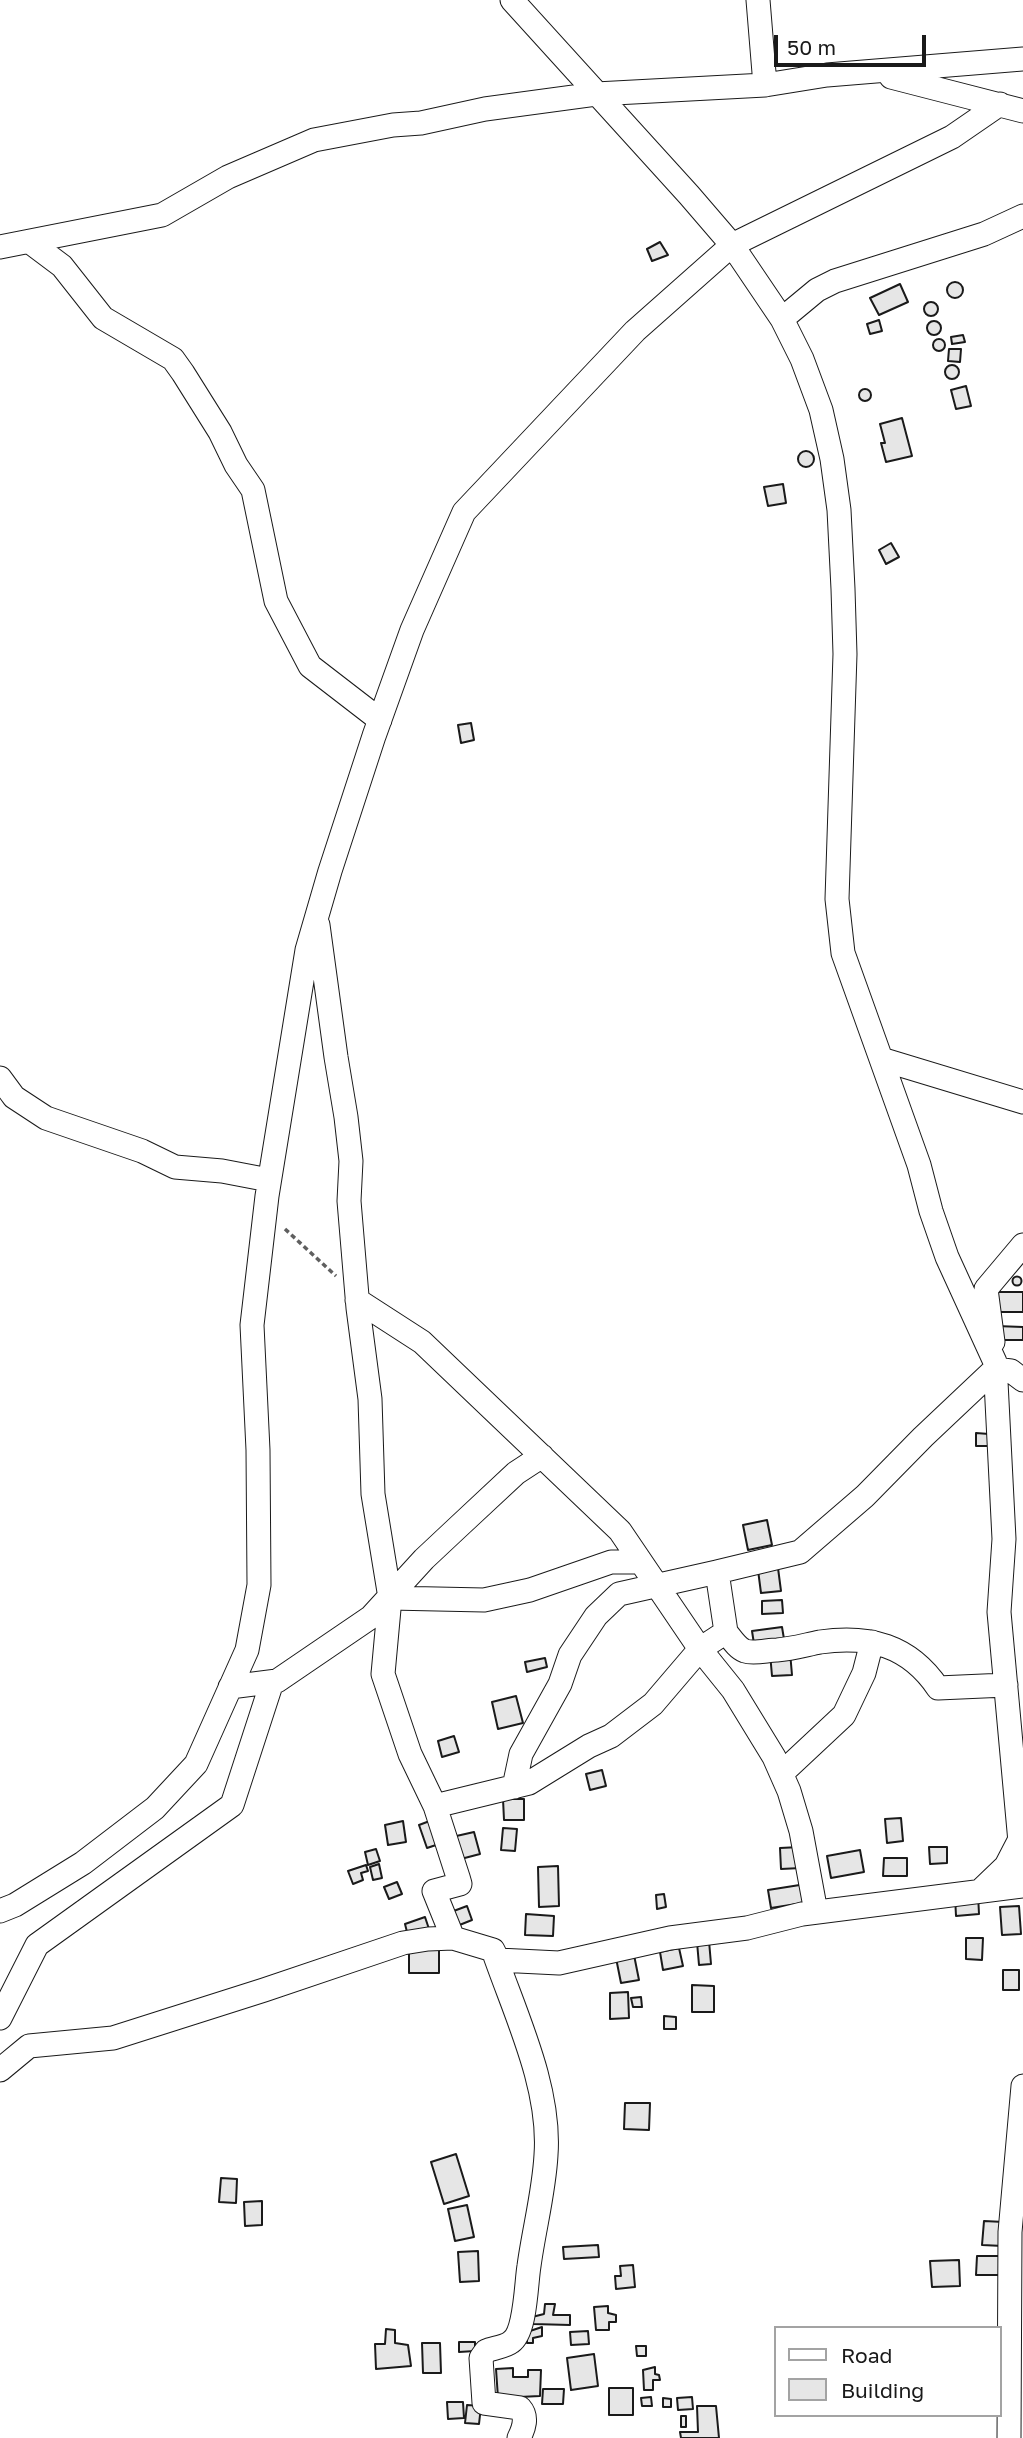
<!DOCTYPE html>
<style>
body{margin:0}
#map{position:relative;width:1023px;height:2438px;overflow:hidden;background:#fff;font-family:"Golos Text",sans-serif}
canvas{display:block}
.legend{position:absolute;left:774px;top:2326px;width:228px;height:91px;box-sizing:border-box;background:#fff;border:2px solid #a3a3a3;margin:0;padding:9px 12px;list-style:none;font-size:21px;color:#1a1a1a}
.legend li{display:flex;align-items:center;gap:14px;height:35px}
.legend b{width:35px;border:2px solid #a3a3a3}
.scale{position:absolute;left:774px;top:35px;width:152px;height:32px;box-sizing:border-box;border:4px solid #1a1a1a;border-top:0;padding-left:9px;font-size:21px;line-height:24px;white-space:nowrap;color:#1a1a1a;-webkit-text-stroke:5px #fff;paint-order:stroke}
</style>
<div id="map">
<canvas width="1023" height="2438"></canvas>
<ul class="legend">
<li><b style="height:9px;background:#fff"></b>Road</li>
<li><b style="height:19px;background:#e6e6e6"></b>Building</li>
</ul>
<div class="scale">50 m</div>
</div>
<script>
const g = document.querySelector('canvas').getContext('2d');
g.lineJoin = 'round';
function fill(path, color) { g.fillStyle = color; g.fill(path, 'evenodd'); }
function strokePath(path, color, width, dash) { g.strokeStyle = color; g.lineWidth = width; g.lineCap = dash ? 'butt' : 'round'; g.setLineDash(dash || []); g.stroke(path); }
const building = new Path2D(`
 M660,242L668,255L652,261L647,249Z
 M947 290a8 8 0 1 1 16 0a8 8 0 1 1-16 0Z
 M900,284L908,302L879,315L870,298Z
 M924 309a7 7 0 1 1 14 0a7 7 0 1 1-14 0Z
 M879,320L882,331L870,334L867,324Z
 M927 328a7 7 0 1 1 14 0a7 7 0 1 1-14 0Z
 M963,335L965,342L952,344L951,337Z
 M933 345a6 6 0 1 1 12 0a6 6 0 1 1-12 0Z
 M949,349H961L960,362L948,361Z
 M945 372a7 7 0 1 1 14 0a7 7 0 1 1-14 0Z
 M966,386L971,406L956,409L951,390Z
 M859 395a6 6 0 1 1 12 0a6 6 0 1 1-12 0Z
 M902,418L912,456L886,462L881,443H885L880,424Z
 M798 459a8 8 0 1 1 16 0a8 8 0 1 1-16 0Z
 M783,484L786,503L768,506L764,487Z
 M891,543L899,557L886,564L879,550Z
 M471,723L474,740L461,743L458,725Z
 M1012.5 1281a4.5 4.5 0 1 1 9 0a4.5 4.5 0 1 1-9 0Z
 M993,1292H1023V1312H993Z
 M996,1326L1023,1327V1340H996Z
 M976,1433L989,1434L988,1446H976Z
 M767,1520L772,1545L748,1550L743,1525Z
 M778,1568L781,1591L761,1593L758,1570Z
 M782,1600L783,1613L762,1614V1601Z
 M782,1627L784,1639L754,1644L752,1631Z
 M790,1652L792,1675L772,1676L770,1653Z
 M545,1658L547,1667L527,1672L525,1662Z
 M516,1696L523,1723L498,1729L492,1702Z
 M454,1736L459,1752L442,1757L438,1741Z
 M602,1770L606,1786L590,1790L586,1774Z
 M503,1799H524V1820H504Z
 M901,1818L903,1841L887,1843L885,1819Z
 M435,1819L442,1843L427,1848L419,1825Z
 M403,1821L406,1842L388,1845L385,1825Z
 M503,1828L517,1829L515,1851L501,1850Z
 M474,1832L480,1854L457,1860L452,1837Z
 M800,1847L801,1868L781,1869L780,1848Z
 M929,1847H947V1863L930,1864Z
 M376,1849L380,1861L368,1865L365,1852Z
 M860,1850L864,1872L831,1878L827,1856Z
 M884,1858H907V1876H883Z
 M379,1864L382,1878L373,1880L370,1867Z
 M366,1865L368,1871L361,1873L363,1880L353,1884L348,1871Z
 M558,1866L559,1906L539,1907L538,1867Z
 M397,1882L402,1894L389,1899L384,1887Z
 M806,1884L809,1902L771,1908L768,1890Z
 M664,1894L666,1907L657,1909L656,1895Z
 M978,1894L979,1914L956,1916L955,1896Z
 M467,1906L472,1920L457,1926L451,1912Z
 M1019,1906L1021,1934L1002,1935L1000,1907Z
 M526,1914L554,1916L553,1936L525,1935Z
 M425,1917L429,1929L408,1936L405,1924Z
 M966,1938H983L982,1960L966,1959Z
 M709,1941L711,1964L699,1965L697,1942Z
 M409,1943H439V1973H409Z
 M679,1948L683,1966L663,1970L660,1952Z
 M634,1955L639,1980L621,1983L616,1958Z
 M1003,1970H1019V1990H1003Z
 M692,1985L714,1986V2012H692Z
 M628,1992L629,2018L610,2019V1993Z
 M641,1997L642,2007H633L631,1998Z
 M664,2016L676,2017V2029H664Z
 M625,2103H650L649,2130L624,2129Z
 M456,2154L469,2196L444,2204L431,2162Z
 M221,2178L237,2179L236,2203L219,2202Z
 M262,2201V2225L245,2226L244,2202Z
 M467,2205L474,2237L455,2241L448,2209Z
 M984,2221L1004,2222L1003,2246L982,2245Z
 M598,2245L599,2257L564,2259L563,2247Z
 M478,2251L479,2281L460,2282L458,2252Z
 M977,2256H999V2275H976Z
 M959,2260L960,2286L932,2287L930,2261Z
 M633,2265L635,2287L616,2289L615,2276H621L620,2266Z
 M545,2304H555L553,2315H570V2325L533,2324L532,2317L544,2314Z
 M608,2306V2313L616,2315V2322H609V2330H596L594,2307Z
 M542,2327V2336L533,2338V2343H527V2332Z
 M386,2329L395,2330V2343L408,2345L411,2366L376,2369L375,2344H385Z
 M588,2331L589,2344L571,2345L570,2332Z
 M459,2342H475V2351L459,2352Z
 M422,2343H440L441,2373H423Z
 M636,2346H646V2356H637Z
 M594,2354L598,2386L571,2390L567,2358Z
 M655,2367V2374L659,2375L660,2380H653V2390H644L643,2370Z
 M513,2368V2377H528V2370H541L540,2396L498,2398L496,2369Z
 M609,2388H633V2415H609Z
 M543,2389H564L563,2404H542Z
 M651,2397L652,2406H642L641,2398Z
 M692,2397L693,2409L678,2410L677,2398Z
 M663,2398L671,2399V2407H663Z
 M447,2402H463L464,2418L448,2419Z
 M467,2405L481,2406L479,2424L465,2423Z
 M697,2406H716L719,2438H681L680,2432H698Z
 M681,2416H686V2427H681Z`);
fill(building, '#e6e6e6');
strokePath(building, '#1a1a1a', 2);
const minor = new Path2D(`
 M512,0L689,195L732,245L782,319L802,359L821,410L832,459L839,510L843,589L845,654L837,899L843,953L919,1165L931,1211L947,1257L995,1362L1004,1539L999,1612L1023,1875
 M758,0L765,85
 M891,77L1023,111
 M30,242L62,266L103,318L173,359L183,373L220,432L236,465L253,490L276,601L310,666L380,720
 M0,247L162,215L228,177L314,140L393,125L421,123L485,109L596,94L765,85L827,75L1023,59
 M782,319L817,290L835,281L984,234L1023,216
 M318,925L336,1057L346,1117L351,1161L349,1201L358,1308L370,1399L373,1494L390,1598L383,1674L410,1754L435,1806L458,1877L460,1884L434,1891L453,1938
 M881,1059L1023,1102
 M0,1078L14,1097L46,1118L142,1151L175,1167L222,1171L269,1180
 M357,1300L422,1342L620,1531L700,1649L733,1690L774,1757L789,1791L801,1831L816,1912
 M993,1342L986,1289L1023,1245
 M390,1598L484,1600L530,1590L611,1562H641
 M726,1632C731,1638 737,1648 745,1651C754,1654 768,1650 777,1650C792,1649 805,1645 820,1642C869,1635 909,1645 938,1688L1006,1685
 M230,1687L277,1681L371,1617L424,1559L456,1529L516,1473L542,1456
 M782,1773L844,1715L864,1673L872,1642
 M514,1787L521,1754L560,1684L570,1655L596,1616L619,1594L717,1572
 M435,1806L529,1783L589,1746L611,1736L653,1704L700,1649L726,1632L717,1572L800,1552L865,1496L923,1437L995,1369L1011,1371L1023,1380
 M981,1890L1006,1866L1020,1839
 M0,1911L15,1905L83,1863L155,1808L196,1764L247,1650L259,1585L258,1450L252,1325L267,1196L307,950L330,871L374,736L412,630L464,512L635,331L732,245L952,137L1000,104
 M493,1950C515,2014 551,2087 546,2155C544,2192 534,2229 529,2266C526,2283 526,2332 511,2342C505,2347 493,2348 486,2351L481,2358L484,2403L520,2408C528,2417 524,2428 519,2438
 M0,2018L37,1945L232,1805L272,1682
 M0,2070L29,2046L113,2038L264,1990L403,1943L428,1939L453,1938L493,1950L498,1960L559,1963L670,1938L747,1928L802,1914L1023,1886
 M1009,2438L1010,2232L1023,2086`);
strokePath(minor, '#1a1a1a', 25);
strokePath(new Path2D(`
 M285,1229L336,1276`), '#5f5f5f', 3.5, [5, 3.5]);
strokePath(minor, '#fff', 23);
</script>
